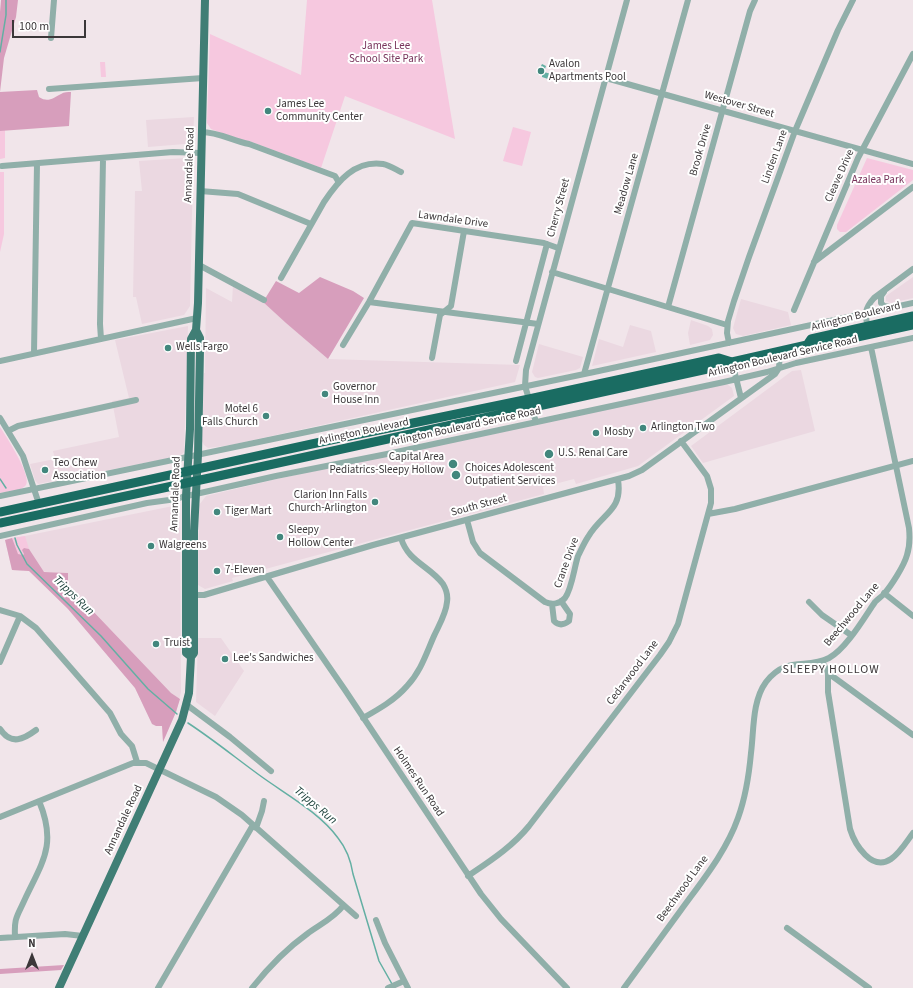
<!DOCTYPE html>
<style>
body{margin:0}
#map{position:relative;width:913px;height:988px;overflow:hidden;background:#f1e5ea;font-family:"Source Sans 3",sans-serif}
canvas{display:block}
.north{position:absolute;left:12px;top:936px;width:40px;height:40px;-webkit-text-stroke:3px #fff;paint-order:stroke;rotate:0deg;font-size:11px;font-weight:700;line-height:16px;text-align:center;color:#3b3739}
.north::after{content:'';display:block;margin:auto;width:14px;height:18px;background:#3b3739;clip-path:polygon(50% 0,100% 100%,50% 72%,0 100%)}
.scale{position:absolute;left:12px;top:20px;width:74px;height:18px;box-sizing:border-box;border:2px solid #3b3739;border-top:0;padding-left:5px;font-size:12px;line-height:14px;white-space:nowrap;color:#3b3739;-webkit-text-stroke:3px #fff;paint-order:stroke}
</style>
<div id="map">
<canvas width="913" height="988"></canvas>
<div class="north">N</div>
<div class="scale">100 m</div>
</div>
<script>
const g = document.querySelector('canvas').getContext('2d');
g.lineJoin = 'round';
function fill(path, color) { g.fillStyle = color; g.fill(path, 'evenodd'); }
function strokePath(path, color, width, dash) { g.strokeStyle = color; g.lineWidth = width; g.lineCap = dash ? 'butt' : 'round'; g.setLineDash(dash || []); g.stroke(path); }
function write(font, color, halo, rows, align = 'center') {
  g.font = font + ' "Source Sans 3",sans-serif'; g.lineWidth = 4; g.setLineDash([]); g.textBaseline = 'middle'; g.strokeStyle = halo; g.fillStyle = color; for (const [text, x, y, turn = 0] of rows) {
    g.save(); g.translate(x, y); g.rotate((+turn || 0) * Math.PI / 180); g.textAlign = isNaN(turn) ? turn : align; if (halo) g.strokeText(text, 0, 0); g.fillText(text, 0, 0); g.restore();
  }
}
fill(new Path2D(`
 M194,117L193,137L191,142L185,144L148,147L146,120Z
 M187,158L192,160L193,166L190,306L184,315L142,324L136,297H133L135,191H142L139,161Z
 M913,277V298L891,303L886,301V296Z
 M233,285L263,302L328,359L520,365L515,382L231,445L208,448L204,445L202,441L204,373H205L206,288L232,302Z
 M741,299L788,312L791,325L743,336L736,334L733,328Z
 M691,320L708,326L712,329L713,335L710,340L690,345L688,333Z
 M630,325L651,331L656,352L592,366L599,339L623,347Z
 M188,326L184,452L180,456L38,484L35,480L30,464L55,459L53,451L119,437L112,401L129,398L115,340Z
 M539,344L583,357L580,368L576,370L538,378L535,377L532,372Z
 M801,370L815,431L703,463L691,446L792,371Z
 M727,384L732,388L734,396L638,466L576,484L574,479L543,487L544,494L232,578L233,581L205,589L198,585L199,505L206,496L277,479Z
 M178,505L180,509L181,692L176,712L163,742L162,714L150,719L135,688L68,609V573L12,570L5,540Z
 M198,638H221L244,671L215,716L196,702Z`), '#ebd8e1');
fill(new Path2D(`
 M307,0H432L455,139L345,96L321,168L249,141H242L211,129L207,123L210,34L301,75Z
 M100,62H105L106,77H101Z
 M513,127L531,132L522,166L503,161Z
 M5,130V158L0,159V131Z
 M867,158L913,170V180L846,232H840L837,229V225Z
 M0,172H4V234L0,252Z
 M0,427C6,436 32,476 26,485C22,491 7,492 0,493Z
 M25,536L29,549L25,548V554L19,555L16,552L12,538Z`), '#f6c8df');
fill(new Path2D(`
 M1,0H18L16,17L4,58L0,92L37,90L39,97C48,103 53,98 61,94C64,92 68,92 71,92L69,126L0,131V12Z
 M320,277L353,291L364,298L328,359L286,323L263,302L276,281L299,293Z
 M12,538L18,554L23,555L24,554L22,550L24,548L29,549L44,572L68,573V585L171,693L180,699L176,712L163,742L162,726H156L152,724L135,688L68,609L29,571L12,570L5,540Z
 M64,965L61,970L0,974V969Z`), '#d79ebc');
fill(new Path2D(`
 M542,64L546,66L544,72L551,74L548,79L542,77V75L537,74Z`), '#63afa3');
strokePath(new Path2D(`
 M0,52L6,15V0
 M0,479L6,488
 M15,538L17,545L27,564L101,636L148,689L177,714
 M188,723C214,740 237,759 262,777C287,795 320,813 338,838C346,848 351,861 353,874L379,961L392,984`), '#63afa3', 1.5);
strokePath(new Path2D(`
 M51,38L54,0
 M606,78L913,164
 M49,89L203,78
 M202,132C218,132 233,141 249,144L335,176L338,181V183
 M2,166L173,152L201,153
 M200,191L238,194L311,224
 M814,262L913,187
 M199,265L264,300
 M552,272L727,325
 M281,278L324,202C338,181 355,160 383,164C389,165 395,169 401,172
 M884,292L881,296V303L884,306L889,307
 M369,302L538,324
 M668,307L750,11L755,0
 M794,310L858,158L913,54
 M868,329C865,314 864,309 874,298L913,269
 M101,339L100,324L103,159
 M729,343L727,333L728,321L734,301L749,257L795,131L838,30L853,0
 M343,345L369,302L412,223L544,243L558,248
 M34,353L37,164
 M432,358L440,315L451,306L464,231
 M0,361L197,318
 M516,361L547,244
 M732,362L741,398
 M584,374L688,0
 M0,418L23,456L39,504
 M536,422L525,386L526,370L627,0
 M8,431L18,426L136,400
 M0,496L594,372L913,303
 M708,514L735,509L913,461
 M467,520L473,542L480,553L545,602C552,605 560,604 565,598C572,589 574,568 578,556C581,550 584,543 588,537C602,513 623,511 618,480
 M0,536L147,503L169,500L276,476L387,454L724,382L767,372L796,363L913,338
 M267,577L345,690L481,894L501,919L567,988
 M884,593L913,616
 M191,595H204L373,545L629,476L642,470L775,374L779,368L780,351
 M809,602L822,615L851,635
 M552,604L554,621C559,626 564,625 569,621L570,614L561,601
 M0,610L20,616L36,628L110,713L121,734L132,746L137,762
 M822,661L828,673L913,735
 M0,662L20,616
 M828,673V692L850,829C855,845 872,872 891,859C900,853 907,841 913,833
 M187,705L230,737L271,771
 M363,718C379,709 395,700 407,686C421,671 426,654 434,636C439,625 446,614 447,602C448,596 446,589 443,584C430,566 408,562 401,538
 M0,729C11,746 24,739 36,730
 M0,817L133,763H146L216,797L242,815L356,916
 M256,828L262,811L264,801
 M468,876C490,861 512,847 529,826L660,655L669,642L678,624L711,503V489L707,476L681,441
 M376,920L385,943L408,988
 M787,928L869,988
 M15,937C14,917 17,917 25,899C43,861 57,844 39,801
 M0,938L65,934L83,936
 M158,988L253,825
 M252,988C268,968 286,949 307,934C319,925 334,918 343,906
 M388,988L404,981
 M624,988C643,962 662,936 681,910C702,881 726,852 738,818C746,796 749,775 751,753C754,730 752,701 766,682C787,655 806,670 829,658C846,649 864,618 875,602C878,599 881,597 884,594C891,586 904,566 907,555C910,546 910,538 909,528L871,347`), '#90afa9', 6);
strokePath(new Path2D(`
 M191,657L186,653V496L190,429L191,339L196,330L198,303L205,0
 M59,988L182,720L189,693L191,657L194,653V531L198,455L200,349V338L196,330`), '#407e75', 8);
strokePath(new Path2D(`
 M807,345L811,339L913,316
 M0,512L321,442L529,399L719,358L732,362
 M0,523L205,479L721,366L732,362L807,345L816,346L913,325`), '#1a6c62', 9);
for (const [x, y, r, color] of [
 [541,71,4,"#42877d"],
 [268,111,4,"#42877d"],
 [168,348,4,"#42877d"],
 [325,394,4,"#42877d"],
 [266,416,4,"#42877d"],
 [643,428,4,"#42877d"],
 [596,433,4,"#42877d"],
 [549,454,5,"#42877d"],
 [453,464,5,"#42877d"],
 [45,470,4,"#42877d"],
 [456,475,5,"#42877d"],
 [375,502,4,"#42877d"],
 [217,512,4,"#42877d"],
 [280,537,4,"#42877d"],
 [151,546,4,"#42877d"],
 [217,571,4,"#42877d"],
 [156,644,4,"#42877d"],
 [225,659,4,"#42877d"]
]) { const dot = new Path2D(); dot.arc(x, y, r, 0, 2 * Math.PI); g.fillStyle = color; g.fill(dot); strokePath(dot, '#fff', 1.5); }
write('11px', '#78335b', '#fff', [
 ["James Lee",386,47],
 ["School Site Park",386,60],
 ["Azalea Park",878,181]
]);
write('11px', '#3b3739', '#fff', [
 ["Avalon",549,65],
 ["Apartments Pool",549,78],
 ["James Lee",276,105],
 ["Community Center",276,118],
 ["Wells Fargo",176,348],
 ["Governor",333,388],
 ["House Inn",333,401],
 ["Motel 6",258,410,"right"],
 ["Falls Church",258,423,"right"],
 ["Arlington Two",651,428],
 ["Mosby",604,433],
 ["U.S. Renal Care",558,454],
 ["Capital Area",444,458,"right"],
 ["Pediatrics-Sleepy Hollow",444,471,"right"],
 ["Teo Chew",53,464],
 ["Association",53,477],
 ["Choices Adolescent",465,469],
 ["Outpatient Services",465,482],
 ["Clarion Inn Falls",367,496,"right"],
 ["Church-Arlington",367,509,"right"],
 ["Tiger Mart",225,512],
 ["Sleepy",288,531],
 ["Hollow Center",288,544],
 ["Walgreens",159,546],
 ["7-Eleven",225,571],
 ["Truist",164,644],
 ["Lee's Sandwiches",233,659]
], 'left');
write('11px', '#3b3739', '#fff', [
 ["Westover Street",739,105,16],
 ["Brook Drive",701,150,-74],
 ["Linden Lane",775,157,-70],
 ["Annandale Road",190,165,-88],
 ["Cleave Drive",840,176,-66],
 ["Meadow Lane",627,184,-74],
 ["Cherry Street",559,208,-75],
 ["Lawndale Drive",453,220,8],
 ["Arlington Boulevard",856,317,-14],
 ["Arlington Boulevard Service Road",783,357,-13],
 ["Arlington Boulevard Service Road",466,427,-12],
 ["Arlington Boulevard",364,432,-12],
 ["Annandale Road",176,494,-88],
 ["South Street",479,506,-15],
 ["Crane Drive",567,563,-70],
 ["Beechwood Lane",852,615,-50],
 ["Cedarwood Lane",633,673,-53],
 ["Holmes Run Road",418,782,56],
 ["Annandale Road",124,820,-65],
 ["Beechwood Lane",683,889,-54]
]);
write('italic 12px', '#1c413b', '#fff', [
 ["Tripps Run",73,596,44],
 ["Tripps Run",315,806,40]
]);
g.letterSpacing = '1px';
write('12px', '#3b3739', '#fff', [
 ["SLEEPY HOLLOW",831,670]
]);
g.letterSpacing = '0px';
</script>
